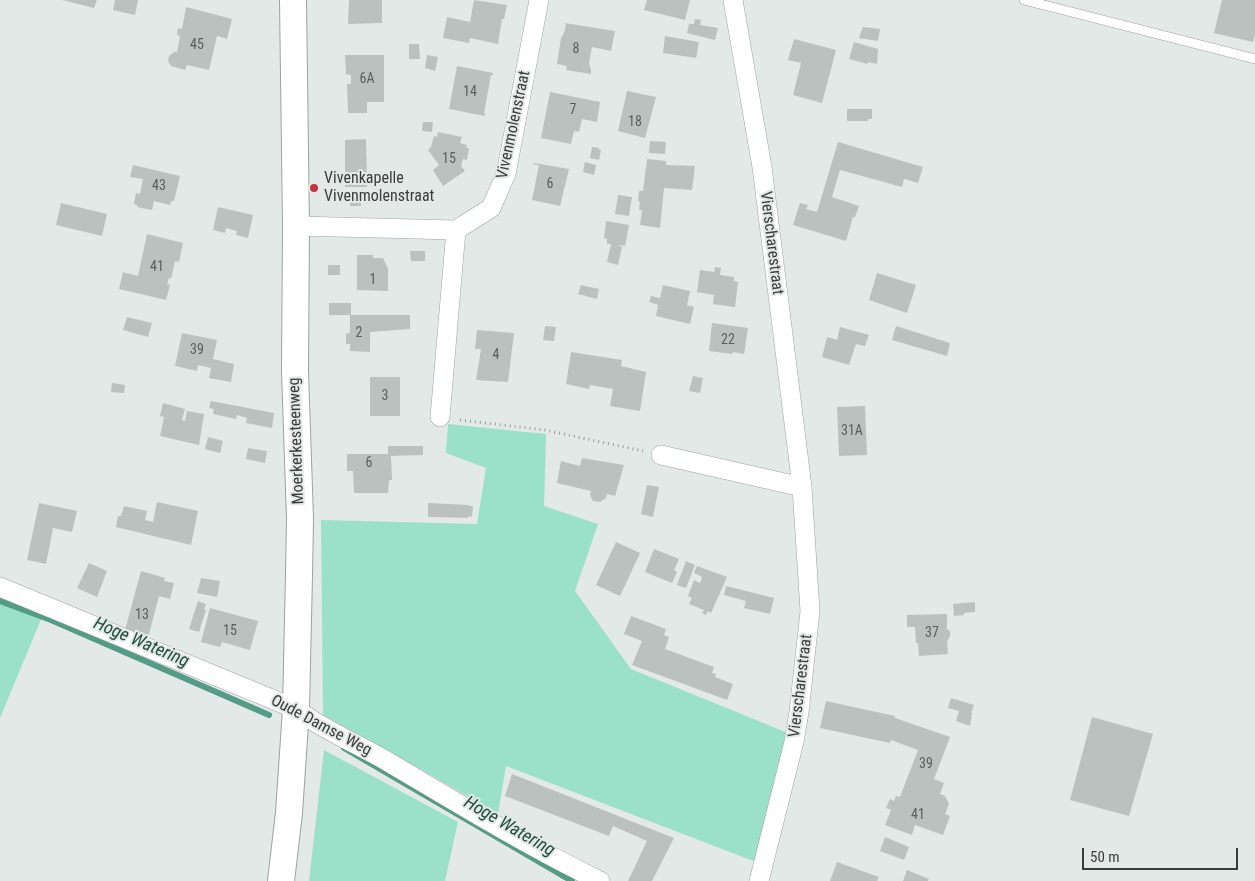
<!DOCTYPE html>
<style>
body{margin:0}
#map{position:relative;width:1255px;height:881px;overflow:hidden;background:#e3e9e7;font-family:"Roboto Condensed",sans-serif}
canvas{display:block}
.scale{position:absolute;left:1082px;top:848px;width:156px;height:22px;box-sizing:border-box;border:2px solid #3a3c3c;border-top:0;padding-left:6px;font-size:15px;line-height:18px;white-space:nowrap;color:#3a3c3c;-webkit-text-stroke:4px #e3e9e7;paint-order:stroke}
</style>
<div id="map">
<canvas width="1255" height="881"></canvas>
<div class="scale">50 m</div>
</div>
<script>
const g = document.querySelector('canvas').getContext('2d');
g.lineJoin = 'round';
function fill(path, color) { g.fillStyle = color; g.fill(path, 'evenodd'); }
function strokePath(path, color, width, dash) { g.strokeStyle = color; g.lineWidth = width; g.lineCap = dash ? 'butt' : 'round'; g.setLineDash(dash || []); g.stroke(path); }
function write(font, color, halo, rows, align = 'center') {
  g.font = font + ' "Roboto Condensed",sans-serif'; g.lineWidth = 4; g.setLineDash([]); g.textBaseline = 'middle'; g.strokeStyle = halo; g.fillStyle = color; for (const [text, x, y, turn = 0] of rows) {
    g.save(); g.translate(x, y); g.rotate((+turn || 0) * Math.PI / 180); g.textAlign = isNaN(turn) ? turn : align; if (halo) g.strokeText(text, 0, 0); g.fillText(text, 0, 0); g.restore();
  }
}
fill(new Path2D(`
 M448,424L546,434L544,506L598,524L575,591L631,669L788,733L756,862L506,766L498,814L422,770L323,715L321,520L477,524L486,468L446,453Z
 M0,593L45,610L0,718Z
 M324,750L458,822L445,881H309Z`), '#9be1c9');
strokePath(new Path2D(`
 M0,601L51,620L269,715
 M344,748L572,881`), '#559c86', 6);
fill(new Path2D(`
 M62,0H97L94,8Z
 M115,0H138L135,15L113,10Z
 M349,0H382V23L348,24Z
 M474,0L507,5L504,19H502L498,44L470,38L469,43L443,38L447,17L470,22Z
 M647,0H690L685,20L644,10Z
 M1222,0H1255V35L1253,42L1214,33Z
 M186,7L232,19L227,39L217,36L209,70L187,65L185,70L171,66L168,61L169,56L174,52H177L180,36L177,35L178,28L182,29Z
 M695,19L701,20L700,25L718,28L715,40L687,33L689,24H694Z
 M564,23L615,31L611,51L592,47L589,63L591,70V74L566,70L567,66L557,64L561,38L564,33L566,25Z
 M863,27L880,29L878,41L859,38Z
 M665,36L699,42L696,58L663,53Z
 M794,39L836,50L822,103L793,95L801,63L788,60Z
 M854,42L878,49L877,64L868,62L867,64L849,59Z
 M409,44H419L420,59H409Z
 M345,55H384V102H367V113H348L347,84H351V75L346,74Z
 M427,55L438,57L435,71L425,68Z
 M457,66L493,73V75H491L484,113L485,114V116L449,109Z
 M627,91L656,97L645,138L618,131Z
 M550,92L600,102L597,122L582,119L579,132L574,131L571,144L541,138Z
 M847,109H872V119H868V121H847Z
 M423,122H433L432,132L422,131Z
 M438,132L462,137L460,143L467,145L466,148H469L467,160L463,159L461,166L465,171L443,186L433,170L439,165L428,150L431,147L434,136L437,137Z
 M366,139L367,187H345V140Z
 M650,141L666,142L665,154L649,153Z
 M838,142L923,167L918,183L904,179L902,187L840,170L832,197L859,206L855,217H853L846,241L793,225L800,203L808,205L806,209L817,212Z
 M592,147L599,148V150H601L599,160L590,158Z
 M647,159L666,161V165L695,166L692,190L664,188L660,228L640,225L642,210H639L640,202L638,201L639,191H643Z
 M585,162L596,165L594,175L583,172Z
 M534,163L569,169L560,206L532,200L539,165L533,164Z
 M133,165L180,176L174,201H171L170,205L154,201L152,210L137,207V205L134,204L136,193L140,194L143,179L130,177Z
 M350,192H361V206H350Z
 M618,195L632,197L629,216L615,214Z
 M61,203L107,214L102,236L56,225Z
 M218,207L253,215L248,238L236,235L237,231L226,228L225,233L213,230Z
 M606,221L629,225L625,246L618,245L622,247L618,265L607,262L611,244H607V239L604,238Z
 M147,234L183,243L179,262L175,261L171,279L169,278L167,284L170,285L166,300L119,289L123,272L138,276Z
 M410,251H425V261H411Z
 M357,255H373V258H383L388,269V291L357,290Z
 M328,265H340V275H328Z
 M715,267L721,268L720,275L734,277V281L738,282L735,307L713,304L714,295L697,292L700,270L714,272Z
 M877,273L916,285L907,313L869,300Z
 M581,285L599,289L597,299L578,294Z
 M663,285L690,291L687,305L694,307L690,324L656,316L658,305L649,302L651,296L660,298Z
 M329,303H351V315H410V329L370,332V352L350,351V344H346V334L350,332V315H329Z
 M127,317L152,323L148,337L123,330Z
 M712,323L748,328L744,354L733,352L732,354L709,351Z
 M545,326L556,327L554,341L543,340Z
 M896,326L950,343L947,356L892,340Z
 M840,327L869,335L865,346L856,344L849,365L822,357L827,337L837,340Z
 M477,330L514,333L508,382L476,380L481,349H475Z
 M182,333L217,340L213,359L234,364L231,382L209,378L211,368L198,365L197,371L175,366Z
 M571,352L622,360L621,366L646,372L640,411L610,406L613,389L590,385L589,389L566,384Z
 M693,376L703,378L700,393L689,391Z
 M370,377H400V416H370Z
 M112,383L125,385L124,393L111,392Z
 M211,401L274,413L272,428L246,423L247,418L237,415L236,419L213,414L214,409L209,408Z
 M163,403L185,409L182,420L185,421L187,411L204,414L199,445L160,436L164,417L160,416Z
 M865,406L867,455L839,456L837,407Z
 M208,437L223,441L220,453L205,449Z
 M388,446H423V455L391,456L392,480H389L388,493H354L353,471H347V454H388Z
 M248,448L267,451L265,463L246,459Z
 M582,458L624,465L615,496L607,494L606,498L600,502L593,501L590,495L591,491L557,483L561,461L580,466Z
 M647,485L659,487L653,517L641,514Z
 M157,502L198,511L191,545L116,527L118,516H121L124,506L147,511L145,520L153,522Z
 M39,503L77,511L72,532L53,528L46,564L27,560Z
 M428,503L469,505L468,506H473L472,517L468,516V518L428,517Z
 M616,542L640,553L620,596L596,585Z
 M654,549L679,559L674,570L677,572L672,583L645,572Z
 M686,561L695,565L686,588L677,585Z
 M89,563L107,571L97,597L77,588Z
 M697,566L727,577L711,613L708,611L706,615L702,613L704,610L689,604L692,598L688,596L694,580L700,583L702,577L694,573Z
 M141,571L165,578L164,581L174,583L170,599L159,596L148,638L125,630Z
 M201,578L220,581L217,597L197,593Z
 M726,586L774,598L770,614L744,608L746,601L724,595Z
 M198,601L206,604L204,609L206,610L199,632L189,629Z
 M975,602V612L964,613V615L954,616L953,604Z
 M210,608L258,621L250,650L222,642L220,647L201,642Z
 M947,614V629L950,631V636L947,642L948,654L919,656L918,643H916L915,627H907V615Z
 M631,616L666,629L664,635L669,637L665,649L714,667L712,673L716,674L715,677L733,684L727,700L632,665L642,641L624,634Z
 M951,698L974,705L971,713H972L970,726L956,721L959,711L948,708Z
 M826,701L895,716V718L950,737L934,779L944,783L940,794L945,796L949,804L945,814L950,816L943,835L915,825L912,835L885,825L891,810L886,808L890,799L894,801L896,796L900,797L918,750L891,740L890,743L820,728Z
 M1092,717L1153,734L1129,816L1070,800Z
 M512,774L674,838L652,881H628L647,841L613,826L609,836L505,796Z
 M885,837L909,847L904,860L880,851Z
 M837,862L879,877L877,881H830Z
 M907,870L929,879L928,881H903Z`), '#bbc1bf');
const lane = new Path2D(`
 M1024,0L1255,59`);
const street = new Path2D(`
 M733,0L762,167L802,487L810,611L799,712L794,742L759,881
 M296,226L456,230L491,208L506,174L539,0
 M440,417L456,230
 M661,455L802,487
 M0,587L296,709C323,730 356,743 385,760C456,802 526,845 600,881`);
const secondary = new Path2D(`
 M281,881L289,813L296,709L299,575L300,519L295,371L296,226L293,0`);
strokePath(lane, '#9da2a0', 10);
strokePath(street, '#9da2a0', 20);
strokePath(secondary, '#9da2a0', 28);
strokePath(new Path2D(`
 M460,420L545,430L643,451`), '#989c9b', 3, [1, 4]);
strokePath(lane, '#fff', 9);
strokePath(street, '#fff', 19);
strokePath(secondary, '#fff', 26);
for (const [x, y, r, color] of [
 [314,188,5,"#c33340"]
]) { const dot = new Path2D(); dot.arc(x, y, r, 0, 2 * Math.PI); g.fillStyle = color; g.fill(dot); strokePath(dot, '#e3e9e7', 2); }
write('14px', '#5a5d5d', null, [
 ["45",197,45],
 ["8",576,49],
 ["6A",367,79],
 ["14",470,92],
 ["7",573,110],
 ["18",635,122],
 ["15",449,159],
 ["6",550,184],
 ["43",159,186],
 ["41",157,267],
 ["1",373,280],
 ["2",359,333],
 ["22",728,340],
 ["39",197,350],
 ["4",496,355],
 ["3",385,396],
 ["31A",852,431],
 ["6",369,463],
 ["13",142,615],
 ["15",230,631],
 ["37",932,633],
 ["39",926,764],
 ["41",918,815]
]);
write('16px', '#3a3c3c', '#e3e9e7', [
 ["Vivenmolenstraat",514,125,-78],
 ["Vierscharestraat",771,243,83],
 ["Moerkerkesteenweg",297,441,-92],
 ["Vierscharestraat",801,686,-83],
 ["Oude Damse Weg",321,726,28]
]);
write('16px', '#3a3c3c', '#e3e9e7', [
 ["Vivenkapelle",324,179],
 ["Vivenmolenstraat",324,197]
], 'left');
write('italic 18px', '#224e41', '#e3e9e7', [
 ["Hoge Watering",141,643,23],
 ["Hoge Watering",509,827,30]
]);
</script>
